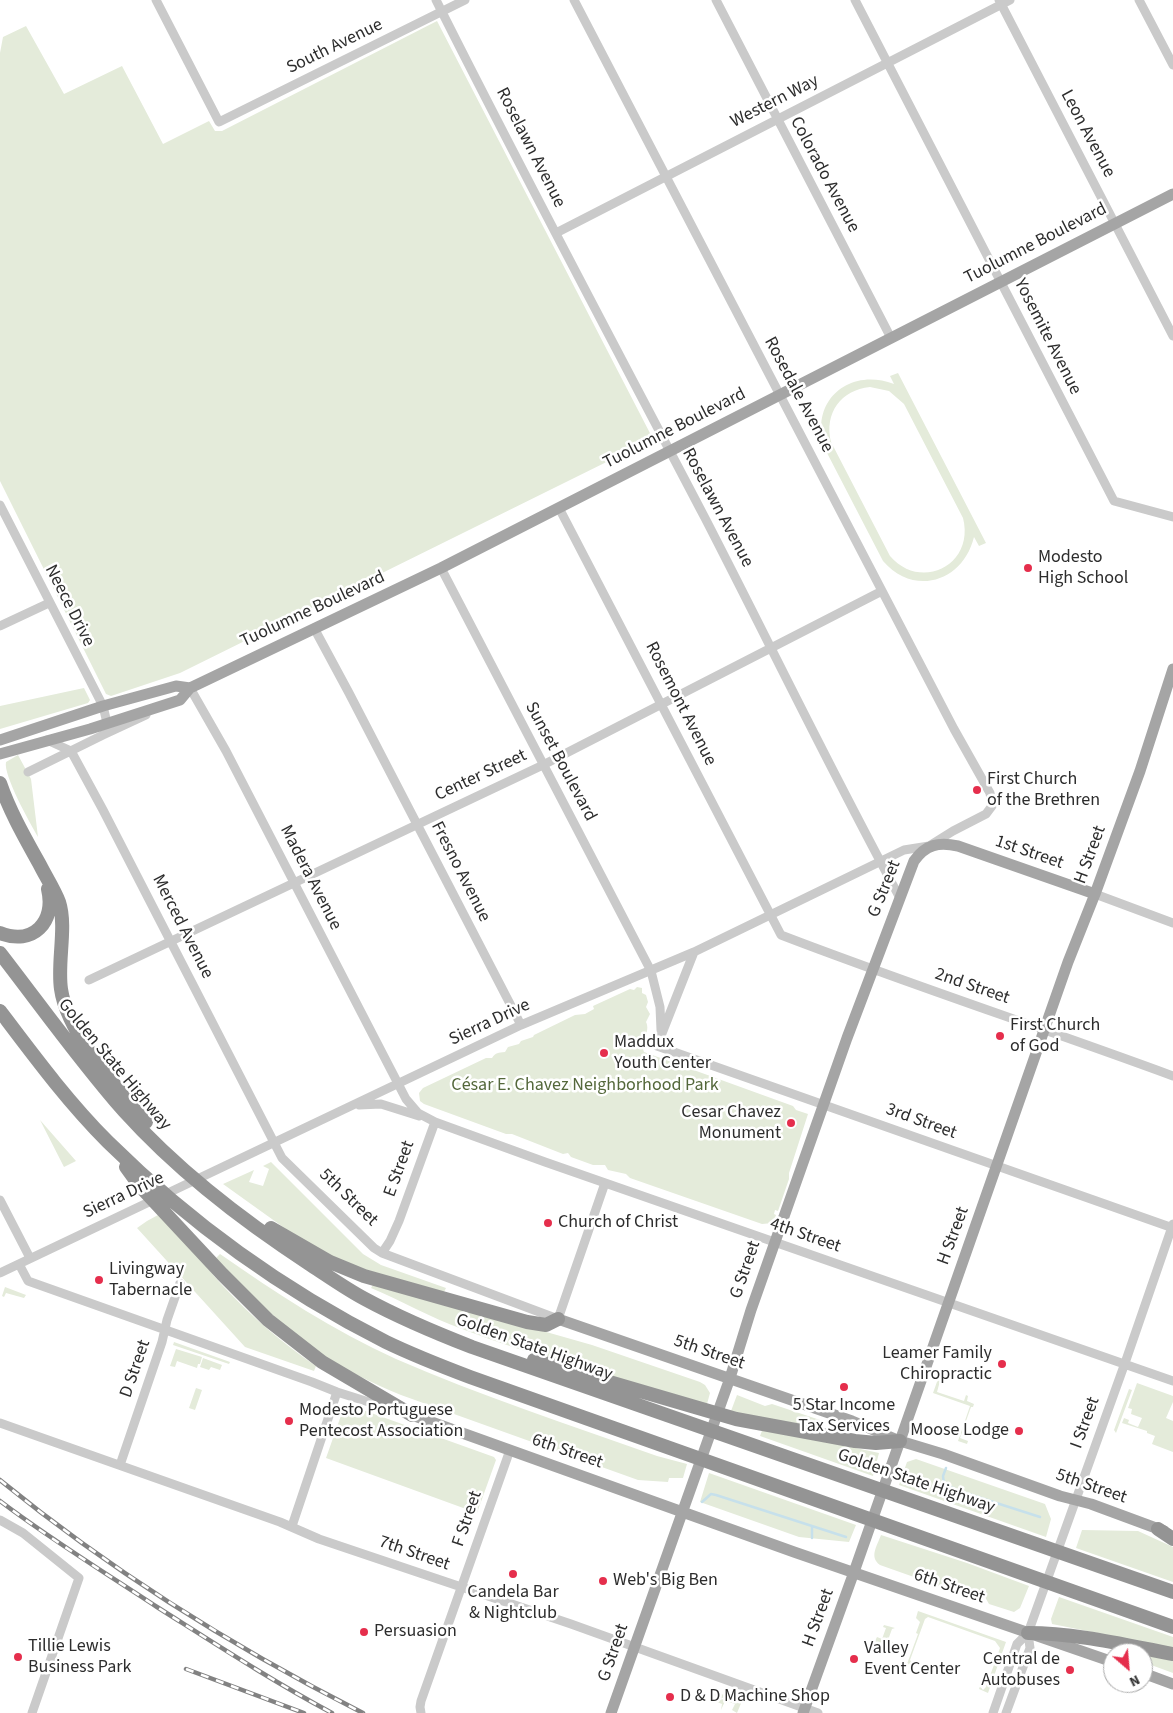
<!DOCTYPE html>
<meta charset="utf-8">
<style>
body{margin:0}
#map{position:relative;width:1173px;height:1713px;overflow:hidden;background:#fff;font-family:"Source Sans 3",sans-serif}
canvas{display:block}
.north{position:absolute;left:1103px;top:1643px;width:50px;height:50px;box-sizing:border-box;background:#fff;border:1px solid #ababab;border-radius:50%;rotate:153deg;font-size:14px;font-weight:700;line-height:20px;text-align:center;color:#2d2d2d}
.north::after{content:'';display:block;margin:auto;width:18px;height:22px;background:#e52e4c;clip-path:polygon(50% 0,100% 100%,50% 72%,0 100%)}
</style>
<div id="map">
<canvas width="1173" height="1713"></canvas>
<div class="north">N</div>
</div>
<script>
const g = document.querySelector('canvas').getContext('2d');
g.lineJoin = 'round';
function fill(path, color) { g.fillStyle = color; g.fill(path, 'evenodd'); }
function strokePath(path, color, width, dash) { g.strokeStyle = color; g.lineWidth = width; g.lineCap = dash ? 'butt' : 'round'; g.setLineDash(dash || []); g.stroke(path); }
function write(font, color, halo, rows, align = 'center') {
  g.font = font + ' "Source Sans 3",sans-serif'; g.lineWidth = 5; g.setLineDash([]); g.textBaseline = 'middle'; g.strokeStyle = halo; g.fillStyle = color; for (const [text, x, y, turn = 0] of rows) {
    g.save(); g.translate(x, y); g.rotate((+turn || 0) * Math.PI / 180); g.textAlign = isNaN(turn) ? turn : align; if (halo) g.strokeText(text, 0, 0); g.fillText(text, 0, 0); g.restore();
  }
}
fill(new Path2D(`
 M437,21L653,439L180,673L111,696L106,694L0,481V53L3,37L26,26L64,94L122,66L163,144L209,121L215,131H222Z
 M898,373L986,543L979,546L974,537C963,582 914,597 883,561L826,451C807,404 847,366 894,384L890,376ZM870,387L889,391L904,404L963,518C975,565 921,592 890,556L831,442C824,413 841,390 870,387Z
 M84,688L90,700L88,703L0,729V706Z
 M18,755L31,779L38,837C30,823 3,775 6,762Z
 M637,987L642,988V993L646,995L648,1002L646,1007L650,1014L646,1022C651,1032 640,1041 644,1052L793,1106L796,1110L808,1114L789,1173V1179L778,1211L775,1210L774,1214L776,1215L773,1223L762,1224L630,1178L626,1174L608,1170L605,1165H593L571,1157L568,1153L563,1154L512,1134H506L424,1104L420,1101L419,1093L423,1088L486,1058H492C496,1052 498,1053 505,1052L508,1047L519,1044L521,1041L533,1037L534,1035L575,1015L585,1014L594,1009L593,1006L630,989L634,990Z
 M40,1120L76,1161L64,1167Z
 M271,1162L363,1254L381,1265L446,1288L444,1292L371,1272L334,1257L290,1232L223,1184L254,1170L249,1182L263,1186L269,1169L263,1166Z
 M158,1215C183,1235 201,1262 223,1286C251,1316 282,1343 316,1366L314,1371L245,1347L137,1228L147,1221Z
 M220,1254C276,1293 334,1331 396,1359C481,1396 570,1425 657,1456L687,1464L683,1478H669L668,1482L638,1480L401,1395C372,1383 344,1370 318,1352C280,1325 248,1292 215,1259Z
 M374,1283L592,1345L700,1382L705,1385L710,1393L707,1404C625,1381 542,1359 462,1329C431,1318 402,1301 371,1288Z
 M5,1287L26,1295L24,1298L6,1293L4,1297L2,1296Z
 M174,1342L230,1362L229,1364L173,1345Z
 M176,1349L202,1357L200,1364H198L197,1368L177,1361L175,1367L170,1366Z
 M203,1358L222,1365L220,1370L211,1367L209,1370L200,1367Z
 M938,1379L940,1381L937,1392L964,1401L966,1395L968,1396L967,1401L974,1404L973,1407H971L960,1438L968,1441L967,1444L958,1441L970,1406L933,1393Z
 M1137,1383L1173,1396V1402L1166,1418L1173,1421V1452L1152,1444L1155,1436L1147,1433V1431L1122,1423L1124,1418L1129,1420L1128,1423L1138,1427L1142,1418L1131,1414L1132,1409L1128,1408Z
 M196,1388L202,1390L195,1410L189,1408Z
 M1129,1389L1132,1390L1116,1433L1114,1430Z
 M737,1395L765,1406L772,1404L820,1420L818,1427L752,1416L731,1411Z
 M349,1405L494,1457L496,1460L477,1513L326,1458L344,1407Z
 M763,1428L879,1453L873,1476L760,1436Z
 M916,1459L1045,1504L1051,1519L1046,1537L899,1485L907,1462Z
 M709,1473L856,1525L849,1542L799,1537L700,1502Z
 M1082,1530L1138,1531L1173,1547V1582L1076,1548Z
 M881,1535L967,1563L1029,1586L1020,1608L1014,1612L989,1604L985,1597L966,1591L959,1593L880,1565C869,1557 877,1546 881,1535Z
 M1059,1597L1173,1637V1648L1052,1624L1051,1619Z
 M918,1611L1006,1642L988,1693L979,1689L980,1686L983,1690L986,1687L1000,1648L995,1641L928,1617L925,1619L910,1660L914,1666L907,1664L918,1634L916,1633L920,1622L916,1618Z
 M884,1625L895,1628L892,1629L888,1640L895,1643L892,1650L874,1643L877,1637L882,1639L886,1628L883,1627Z
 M1143,1654L1173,1661V1673L1143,1662Z
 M715,1692L727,1696L717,1700L726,1699L721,1710L722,1704L712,1700Z
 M732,1698L742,1701L737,1713L732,1710L735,1704L729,1702Z`), '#e4ebda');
strokePath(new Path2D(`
 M946,1468L943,1476L944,1484L959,1491L1040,1517
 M702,1502L711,1494L716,1495L846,1537
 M812,1538V1527`), '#c6e0eb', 2.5);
strokePath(new Path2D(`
 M156,0L219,122L465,0
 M436,0C523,174 615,346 705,518C770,644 832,773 900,898
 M716,0L891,338
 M855,0L1114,501L1173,517
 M999,0L1173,336
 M1139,0L1173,65
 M556,233L1010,0
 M0,505L103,706L107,723L103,735L28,772
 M559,508L781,935C911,985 1043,1028 1173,1076
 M441,568L651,971L660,1007L661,1030
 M0,626L49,603
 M314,628L349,693L521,1025
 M190,688L226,751L406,1099L418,1113L435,1122L545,1162L1173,1381
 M103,735L146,715
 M47,740L71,751L103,810L282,1158L374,1248L382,1253L558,1319L605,1183
 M1095,894L1173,923
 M694,952L657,1046L1173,1228
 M89,980L543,765L882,591
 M359,1105L381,1104L419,1116
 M0,1200L30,1258
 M382,1253L390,1241L399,1221L435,1122
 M19,1264L28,1281L312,1382L337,1392L394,1410
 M0,1273L521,1025L694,952L904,850L929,846L953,831L986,814L992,806L990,793L954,729L574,0
 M0,1423L280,1522L319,1539L571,1624L818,1713
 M120,1465L162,1342L167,1320L180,1283
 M0,1520L23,1533L79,1578L32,1713
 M292,1526L337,1392
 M421,1713L420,1707L421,1701L510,1450
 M993,1713L1017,1644L1028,1633L1125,1363L1173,1224
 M1006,1713L1030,1648L1028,1633`), '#cacaca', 9);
strokePath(new Path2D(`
 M0,740L103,706L176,686L190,688
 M0,754L90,729L180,700L190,688L441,568L1173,194
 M558,1319L852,1421L900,1441L943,1454L1060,1496L1091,1504L1164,1531
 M412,1415L794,1552L1113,1662
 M1143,1673L1173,1684
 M611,1713L730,1378L751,1310L847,1038L914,861C926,844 939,842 958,846L1095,894
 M803,1713L854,1572L1068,962L1095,894L1140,771L1173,669`), '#a5a5a5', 11);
strokePath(new Path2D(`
 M0,783C10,812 25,838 40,865C46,877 54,889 59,902C67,927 57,962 61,989C67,1033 117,1088 146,1122
 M0,933C33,946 56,922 48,889
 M0,953C41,1006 80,1061 124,1111C178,1171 243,1221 311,1265C328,1276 346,1289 365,1299C400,1318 436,1333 472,1347L1173,1592
 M0,1011C34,1056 68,1102 108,1142C190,1223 283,1290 386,1342C413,1355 441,1366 470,1377L1173,1627
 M126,1167L139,1185L222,1274L268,1320L322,1362L412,1415
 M271,1228L330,1262L364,1276L527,1322L546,1325L558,1319
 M534,1360L736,1419L855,1441L876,1443L900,1441
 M1158,1529L1173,1539
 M1028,1633C1076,1633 1125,1645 1173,1654`), '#949494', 14);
const rail = new Path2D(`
 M0,1480C109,1569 237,1649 363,1713
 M0,1501C50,1539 104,1572 157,1607C214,1643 272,1681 332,1713
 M186,1669L304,1713`);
strokePath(rail, '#828282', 4.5);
strokePath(rail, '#fff', 2.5, [8]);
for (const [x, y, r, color] of [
 [1028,568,5,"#e52e4c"],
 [977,790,5,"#e52e4c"],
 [1000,1036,5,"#e52e4c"],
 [604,1053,5,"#e52e4c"],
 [791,1123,5,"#e52e4c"],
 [548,1223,5,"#e52e4c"],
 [99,1280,5,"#e52e4c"],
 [1002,1364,5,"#e52e4c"],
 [844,1387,5,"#e52e4c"],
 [289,1421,5,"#e52e4c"],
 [1019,1431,5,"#e52e4c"],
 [513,1574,5,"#e52e4c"],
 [603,1581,5,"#e52e4c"],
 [364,1632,5,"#e52e4c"],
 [18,1657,5,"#e52e4c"],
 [854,1659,5,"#e52e4c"],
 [1070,1670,5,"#e52e4c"],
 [670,1697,5,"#e52e4c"]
]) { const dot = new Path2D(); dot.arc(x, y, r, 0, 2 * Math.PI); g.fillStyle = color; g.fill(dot); strokePath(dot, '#fff', 2); }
write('18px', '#2d2d2d', '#fff', [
 ["South Avenue",335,47,-26],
 ["Western Way",775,102,-27],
 ["Leon Avenue",1087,134,62],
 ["Roselawn Avenue",530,148,63],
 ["Colorado Avenue",824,175,62],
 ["Tuolumne Boulevard",1036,244,-27],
 ["Yosemite Avenue",1047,337,63],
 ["Rosedale Avenue",798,395,62],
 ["Tuolumne Boulevard",675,429,-27],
 ["Roselawn Avenue",717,508,62],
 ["Neece Drive",69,606,63],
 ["Tuolumne Boulevard",313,610,-25],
 ["Rosemont Avenue",680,704,63],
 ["Sunset Boulevard",560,762,62],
 ["Center Street",481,776,-25],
 ["1st Street",1029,853,19],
 ["H Street",1091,855,-70],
 ["Fresno Avenue",460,872,63],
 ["Madera Avenue",310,878,63],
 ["G Street",885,889,-68],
 ["Merced Avenue",182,927,63],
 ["2nd Street",972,987,19],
 ["Sierra Drive",490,1023,-25],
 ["Golden State Highway",114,1065,50],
 ["3rd Street",921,1122,20],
 ["E Street",400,1169,-70],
 ["Sierra Drive",124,1196,-25],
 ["5th Street",348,1198,44],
 ["4th Street",805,1236,19],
 ["H Street",954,1236,-70],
 ["G Street",746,1270,-71],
 ["Golden State Highway",534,1348,20],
 ["5th Street",709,1353,19],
 ["D Street",136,1369,-71],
 ["I Street",1086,1423,-70],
 ["6th Street",567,1452,19],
 ["Golden State Highway",916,1482,19],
 ["5th Street",1091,1487,19],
 ["F Street",468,1519,-71],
 ["7th Street",414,1554,19],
 ["6th Street",949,1587,19],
 ["H Street",819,1618,-70],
 ["G Street",614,1653,-71]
]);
write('18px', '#2d2d2d', '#fff', [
 ["Modesto",1038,558],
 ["High School",1038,579],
 ["First Church",987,780],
 ["of the Brethren",987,801],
 ["First Church",1010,1026],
 ["of God",1010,1047],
 ["Maddux",614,1043],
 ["Youth Center",614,1064],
 ["Cesar Chavez",781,1113,"right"],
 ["Monument",781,1134,"right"],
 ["Church of Christ",558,1223],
 ["Livingway",109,1270],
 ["Tabernacle",109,1291],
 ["Leamer Family",992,1354,"right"],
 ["Chiropractic",992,1375,"right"],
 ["5 Star Income",844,1406,"center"],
 ["Tax Services",844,1427,"center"],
 ["Modesto Portuguese",299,1411],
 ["Pentecost Association",299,1432],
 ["Moose Lodge",1009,1431,"right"],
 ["Web's Big Ben",613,1581],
 ["Candela Bar",513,1593,"center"],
 ["& Nightclub",513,1614,"center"],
 ["Persuasion",374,1632],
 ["Tillie Lewis",28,1647],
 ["Business Park",28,1668],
 ["Valley",864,1649],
 ["Event Center",864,1670],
 ["Central de",1060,1660,"right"],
 ["Autobuses",1060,1681,"right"],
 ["D & D Machine Shop",680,1697]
], 'left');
write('18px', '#54683b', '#fff', [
 ["César E. Chavez Neighborhood Park",585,1086]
]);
</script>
